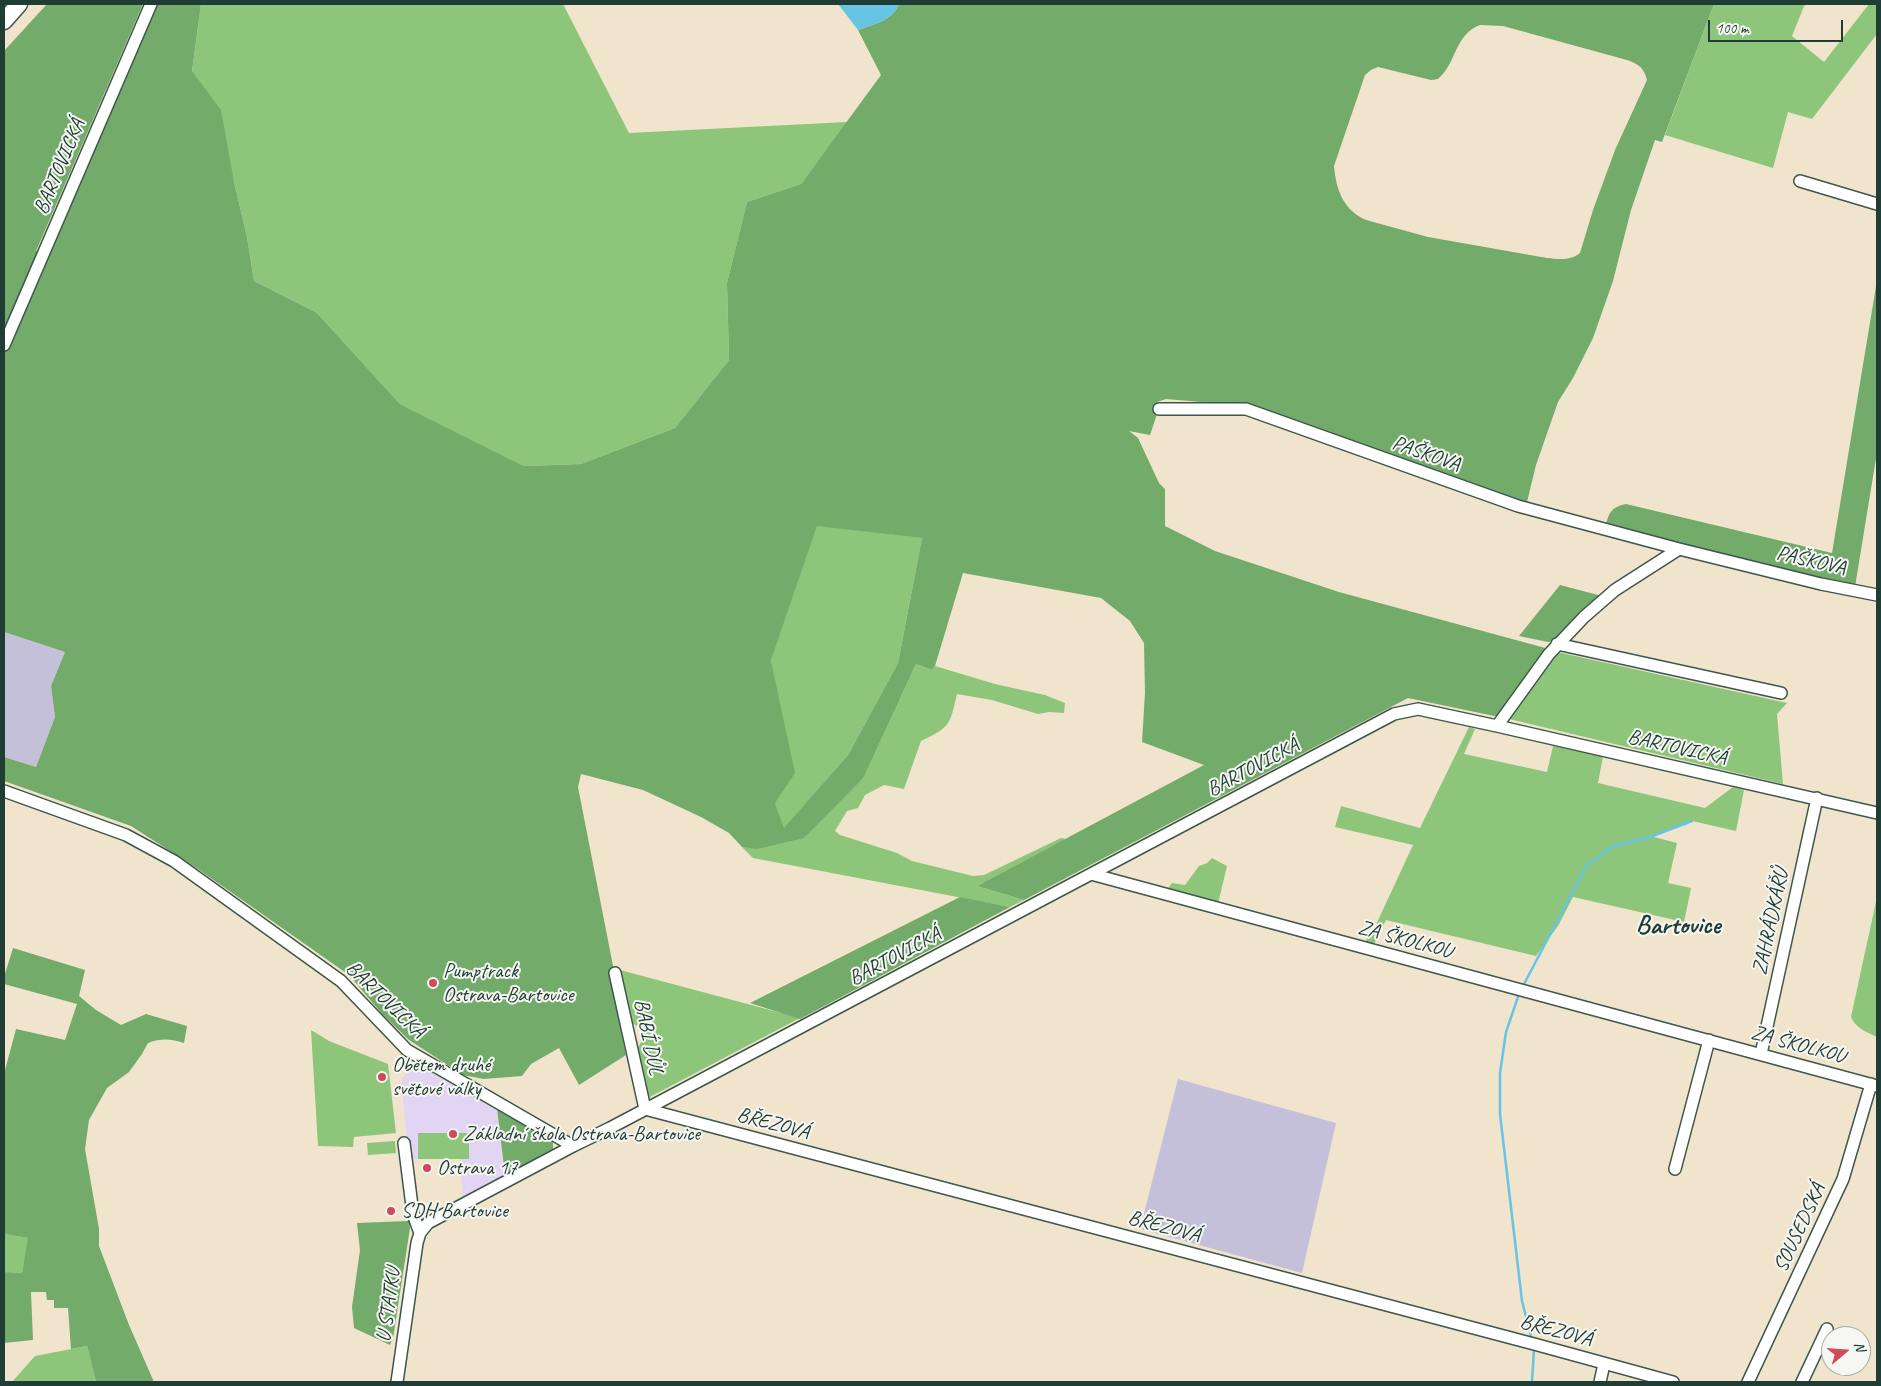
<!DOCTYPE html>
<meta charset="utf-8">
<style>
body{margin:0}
#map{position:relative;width:1881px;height:1386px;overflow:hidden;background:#f1e4cc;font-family:Caveat,sans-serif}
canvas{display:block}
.frame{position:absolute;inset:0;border:5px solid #1f3d34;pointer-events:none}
.north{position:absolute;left:1821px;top:1326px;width:50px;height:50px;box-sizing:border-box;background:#f6f6f2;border:1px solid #a0aca6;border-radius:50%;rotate:72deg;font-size:14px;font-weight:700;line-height:20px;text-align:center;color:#1f3d34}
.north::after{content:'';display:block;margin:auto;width:18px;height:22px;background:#d1495b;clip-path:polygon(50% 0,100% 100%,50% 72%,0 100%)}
.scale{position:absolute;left:1708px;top:20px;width:135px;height:22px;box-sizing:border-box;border:2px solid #1f3d34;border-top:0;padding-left:6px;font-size:15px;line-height:18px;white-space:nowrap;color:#1f3d34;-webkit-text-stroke:4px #f6f6f2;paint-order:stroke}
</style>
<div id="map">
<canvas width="1881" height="1386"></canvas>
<div class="frame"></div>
<div class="north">N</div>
<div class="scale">100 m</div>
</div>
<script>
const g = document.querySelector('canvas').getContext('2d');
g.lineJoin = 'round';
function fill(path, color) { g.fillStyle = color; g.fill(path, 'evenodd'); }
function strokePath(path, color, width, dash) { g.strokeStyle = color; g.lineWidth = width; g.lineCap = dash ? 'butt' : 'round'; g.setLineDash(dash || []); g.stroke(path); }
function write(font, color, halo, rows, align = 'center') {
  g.font = font + ' Caveat,sans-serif'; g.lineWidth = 4; g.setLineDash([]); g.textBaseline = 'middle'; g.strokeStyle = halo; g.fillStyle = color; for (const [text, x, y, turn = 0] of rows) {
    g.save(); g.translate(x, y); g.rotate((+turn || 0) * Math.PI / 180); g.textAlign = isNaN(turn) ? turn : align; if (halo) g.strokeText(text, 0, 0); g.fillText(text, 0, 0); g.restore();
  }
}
fill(new Path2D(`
 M418,1064L497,1108L505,1175L463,1197L460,1159H409L401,1079Z`), '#e2d4f3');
fill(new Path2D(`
 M4,632L65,652L51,686L55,717L36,767L4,757Z
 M1178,1079L1336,1123L1302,1273L1140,1229Z`), '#c5c0da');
fill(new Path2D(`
 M201,4H563L629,133L847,122L801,184L747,202L727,283L729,360L675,428L581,464L524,466L400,404L317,313L254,281L247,237L234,182L192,71Z
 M1714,4H1805L1792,36L1824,62L1869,4H1877V34L1812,119L1788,112L1773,168L1665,135Z
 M817,525L922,538L898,663L848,755L784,829L775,803L771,661Z
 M1557,652L1787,703L1777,714L1783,784L1509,719Z
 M916,664L932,670L935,666L995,684L1045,695L1065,703L1064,713L1049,712L1038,714L992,700L957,694C950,724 951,727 921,741L904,789L884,785L865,795L858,808L847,811L835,831L840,835L897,853L912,861L973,876L984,875L1061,838L1066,839L977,886L1024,900L1010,907L753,858L742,847L760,848L864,777Z
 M1469,727L1475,729L1464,754L1547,772L1553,746L1603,756L1598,783L1705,808L1733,787L1744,790L1736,831L1692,821L1650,836L1677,843L1668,883L1691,888L1684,922L1573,897L1558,926L1536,956L1386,920L1373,946L1364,943L1374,929L1413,845L1335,827L1341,806L1420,828Z
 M1212,858L1227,866L1218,904L1166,891L1172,883L1185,885L1199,866L1207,863Z
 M1877,897V1037C1867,1032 1855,1028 1851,1017Z
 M620,970L800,1018L646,1099L636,1050L644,1038L641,1028L630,1022Z
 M311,1030L329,1041L388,1064L396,1133L354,1137L353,1147L318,1146Z
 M418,1133H469V1159H418Z
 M395,1141L396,1153L368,1155L367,1143Z
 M4,1234L29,1238L22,1273L4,1272Z
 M87,1346L96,1382H12L35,1356Z`), '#8dc67a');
fill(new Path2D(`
 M47,4H143L36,251L48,253L152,4H201L192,71L221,110L234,182L247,237L254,281L317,313L400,404L524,466L581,464L675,428L729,360L727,283L747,202L801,184L881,75L858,30C874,24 892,21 899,4H1714L1662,142L1655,140L1631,210L1613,281L1593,338L1573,378L1558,402L1536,465L1527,502L1493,493L1249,406L1166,399L1157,402V414L1150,435L1129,431L1138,438L1159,483L1165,489V526L1215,551L1339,592L1549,649L1499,717L1408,698L1024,900L977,886L1204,765L1142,742L1145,693L1144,643L1130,621L1101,598L963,573L935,666L932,670L916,664L864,777L804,838L757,849L742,847L729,833L701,817L643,790L581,774L578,787L614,971L609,974L626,1055L579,1085L559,1048L531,1064L522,1076L484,1079L463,1075L409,1040L383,1015L349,975L198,869L131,826L4,781V757L36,767L55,717L51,686L65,652L4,632V51ZM1480,25L1503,26L1627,60C1639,64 1644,68 1647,80L1615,150L1593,210L1580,253C1571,261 1558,259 1547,258L1428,237L1366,220C1343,210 1336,189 1334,166L1365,75L1371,70L1378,67L1431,80L1438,79C1457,63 1454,35 1480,25ZM817,526L922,538L898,663L848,755L784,828L775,803L795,773L771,661Z
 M1877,280V452L1855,587L1606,525C1608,513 1613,506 1626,504L1832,553Z
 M1560,585L1602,596L1557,640L1548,642L1519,636Z
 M960,897L1010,907L800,1019L750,1003Z
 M13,948L85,970L79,996L96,1010L121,1025L146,1014L187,1026L184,1043C171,1039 162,1038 148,1043L142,1054L129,1072L107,1088L89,1120L85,1149L99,1229V1246L129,1325L154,1382H96L87,1346L71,1349L68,1308H54V1300H47L46,1292H31L33,1340L4,1343V1272L22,1273L28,1238L4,1234V1074L16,1029L65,1040L77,1004L4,984V977Z
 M497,1108L553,1141V1149L505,1175Z
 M409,1221L410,1228L393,1338L390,1345L354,1328L352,1307L360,1250L357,1223Z`), '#72ab6a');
fill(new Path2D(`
 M838,4H899C892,21 874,24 858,30Z`), '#66c4e5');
strokePath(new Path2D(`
 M1523,986L1586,866L1613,846L1650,837L1692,821
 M1519,994L1506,1032L1500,1073V1114L1522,1301L1532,1340
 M1532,1382L1534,1349`), '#66c4e5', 2.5);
const minor = new Path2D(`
 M1800,181L1877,204
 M4,345L151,4
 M1159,409H1246L1518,506L1679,549L1821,584L1877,595
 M1557,644L1781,693
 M1497,726L1549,654L1584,617L1615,590L1679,549
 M4,791L126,835L174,861L341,981L407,1050L573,1146L610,1128L1394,714L1418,709L1497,726L1877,813
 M1091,874L1877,1086
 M615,973L645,1109L1534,1344L1673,1382
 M1761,1054L1817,798
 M404,1143L413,1214L420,1233
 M1675,1169L1709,1040
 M397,1382L417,1243L420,1233L428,1223L573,1146
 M1600,1382L1604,1364
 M1748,1382L1843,1179L1871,1084
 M1802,1382L1827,1329`);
const highway = new Path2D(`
 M4,21L19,4`);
strokePath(minor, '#3e564b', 14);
strokePath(highway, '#3e564b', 19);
strokePath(minor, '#fff', 11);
strokePath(highway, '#fff', 16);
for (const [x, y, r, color] of [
 [433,983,5,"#d1495b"],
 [382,1077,5,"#d1495b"],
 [453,1134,5,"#d1495b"],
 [427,1168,5,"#d1495b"],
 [391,1211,5,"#d1495b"]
]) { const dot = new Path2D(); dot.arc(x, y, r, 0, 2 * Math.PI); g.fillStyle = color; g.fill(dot); strokePath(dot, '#f6f6f2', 2); }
write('21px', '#1f3d34', '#f6f6f2', [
 ["BARTOVICKÁ",60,167,-67],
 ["PAŠKOVA",1426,454,19],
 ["PAŠKOVA",1811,561,13],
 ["BARTOVICKÁ",1677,748,13],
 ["BARTOVICKÁ",1253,768,-28],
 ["ZAHRÁDKÁŘŮ",1771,922,-78],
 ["ZA ŠKOLKOU",1405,940,15],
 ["BARTOVICKÁ",895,957,-28],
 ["BARTOVICKÁ",385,1000,44],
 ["BABÍ DŮL",648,1037,78],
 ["ZA ŠKOLKOU",1798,1045,15],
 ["BŘEZOVÁ",773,1124,15],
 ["BŘEZOVÁ",1164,1227,15],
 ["SOUSEDSKÁ",1800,1228,-65],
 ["U STATKU",389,1305,-82],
 ["BŘEZOVÁ",1556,1331,15]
]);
write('21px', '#1f3d34', '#f6f6f2', [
 ["Pumptrack",443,971],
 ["Ostrava-Bartovice",443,995],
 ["Obětem druhé",392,1065],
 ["světové války",392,1089],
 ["Základní škola Ostrava-Bartovice",463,1134],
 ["Ostrava 17",437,1168],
 ["SDH Bartovice",401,1211]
], 'left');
write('bold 26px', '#1f3d34', '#f6f6f2', [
 ["Bartovice",1678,926]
]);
</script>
